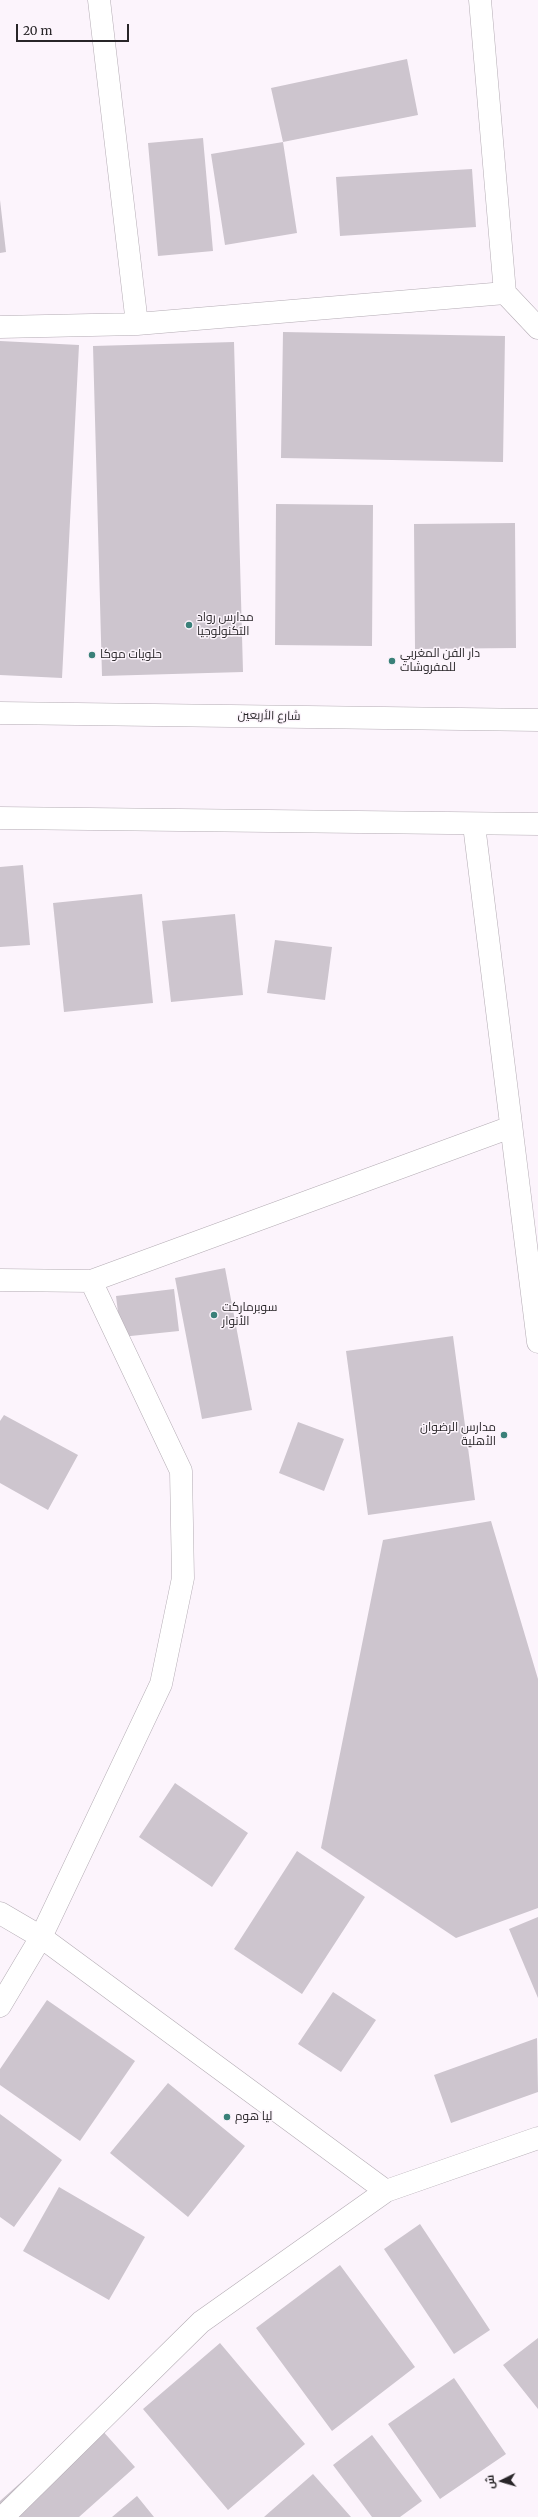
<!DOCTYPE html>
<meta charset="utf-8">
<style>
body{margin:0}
#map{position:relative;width:538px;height:2517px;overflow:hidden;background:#fcf4fc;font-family:Merriweather,Cairo,serif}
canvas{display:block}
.north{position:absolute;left:482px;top:2461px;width:40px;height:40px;-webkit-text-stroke:3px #fcf4fc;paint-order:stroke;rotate:265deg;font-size:11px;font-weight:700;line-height:16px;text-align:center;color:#282528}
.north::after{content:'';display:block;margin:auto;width:14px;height:18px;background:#282528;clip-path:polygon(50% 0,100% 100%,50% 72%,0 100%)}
.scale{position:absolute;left:16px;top:24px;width:113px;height:18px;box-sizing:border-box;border:2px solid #282528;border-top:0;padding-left:5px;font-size:12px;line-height:14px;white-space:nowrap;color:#282528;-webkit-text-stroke:3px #fcf4fc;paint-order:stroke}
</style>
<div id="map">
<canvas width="538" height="2517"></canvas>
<div class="north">ش</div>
<div class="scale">20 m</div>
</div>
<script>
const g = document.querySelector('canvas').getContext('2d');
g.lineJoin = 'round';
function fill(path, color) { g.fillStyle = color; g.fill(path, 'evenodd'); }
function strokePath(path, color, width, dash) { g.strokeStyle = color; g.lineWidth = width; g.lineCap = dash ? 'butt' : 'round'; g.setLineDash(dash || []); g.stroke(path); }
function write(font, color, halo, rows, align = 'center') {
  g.font = font + ' Merriweather,Cairo,serif'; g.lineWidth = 3; g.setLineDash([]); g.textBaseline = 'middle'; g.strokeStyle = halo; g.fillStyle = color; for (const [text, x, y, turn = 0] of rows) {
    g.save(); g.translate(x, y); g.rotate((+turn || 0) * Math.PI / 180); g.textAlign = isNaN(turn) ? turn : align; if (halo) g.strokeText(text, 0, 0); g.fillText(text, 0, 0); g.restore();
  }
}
fill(new Path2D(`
 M407,59L418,115L283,142L271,88Z
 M203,138L213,251L158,256L148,143Z
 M283,142L297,233L225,245L211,154Z
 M472,169L476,227L340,236L336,177Z
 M0,200L6,252L0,253Z
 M283,332L505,336L503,462L281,458Z
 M0,341L79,345L62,678L0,675Z
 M234,342L243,672L102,676L93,346Z
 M276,504L373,505L372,646L275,645Z
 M515,523L516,648L415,649L414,524Z
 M23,865L30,945L0,947V867Z
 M142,894L153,1003L64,1012L53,903Z
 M235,914L243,995L171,1002L162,921Z
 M275,940L332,947L325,1000L267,993Z
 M225,1268L252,1410L202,1419L175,1278Z
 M174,1289L179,1331L121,1337L116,1296Z
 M453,1336L475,1500L368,1515L346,1351Z
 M4,1415L78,1455L48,1510L0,1483V1421Z
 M298,1422L344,1439L324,1491L279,1473Z
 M491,1521L538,1679V1908L456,1938L321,1848L383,1540Z
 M175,1783L248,1833L212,1887L139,1837Z
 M297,1851L365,1897L302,1994L234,1949Z
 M538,1917V1998L509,1929Z
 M333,1992L376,2020L341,2072L298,2044Z
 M47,2000L135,2061L80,2141L0,2085V2069Z
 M537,2038L538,2092L451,2123L434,2075Z
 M168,2083L245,2146L188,2217L110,2153Z
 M0,2114L62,2160L14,2227L0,2217Z
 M59,2187L145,2237L109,2300L23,2251Z
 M420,2224L490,2330L454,2354L384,2249Z
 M340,2265L415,2367L332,2431L256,2328Z
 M538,2338V2409L503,2365Z
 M220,2343L305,2444L228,2510L143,2409Z
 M454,2378L506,2454L440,2499L388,2424Z
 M92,2419L135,2467L79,2517H11L0,2505V2501Z
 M372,2435L422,2501L400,2517H372L333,2465Z
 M313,2474L351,2517H264Z
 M137,2496L154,2517H112Z`), '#cdc5ce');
const minor = new Path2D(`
 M99,0L137,324
 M505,293L538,328
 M0,327L137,324L505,293L480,0
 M474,825L538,1342
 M0,1280L91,1281L511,1127
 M0,1913L41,1937L386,2191
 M0,2006L41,1937L161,1684L183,1578L181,1471L91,1281
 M3,2517L201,2322L386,2191L538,2138`);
const major = new Path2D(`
 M0,713L538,720
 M0,818L538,824`);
strokePath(minor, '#b4acb4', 23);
strokePath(major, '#b4acb4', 23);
strokePath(minor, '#fff', 22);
strokePath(major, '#fff', 22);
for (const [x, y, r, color] of [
 [189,625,4,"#3a8079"],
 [92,655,4,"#3a8079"],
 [392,661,4,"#3a8079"],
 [214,1315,4,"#3a8079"],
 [504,1435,4,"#3a8079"],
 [227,2117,4,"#3a8079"]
]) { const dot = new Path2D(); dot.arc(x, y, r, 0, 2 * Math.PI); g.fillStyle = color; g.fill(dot); strokePath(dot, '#fcf4fc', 1.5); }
write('12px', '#282528', '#fcf4fc', [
 ["مدارس رواد",197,618],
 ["التكنولوجيا",197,632],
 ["دار الفن المغربي",400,654],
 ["للمفروشات",400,668],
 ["حلويات موكا",100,655],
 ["سوبرماركت",222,1308],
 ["الأنوار",222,1322],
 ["مدارس الرضوان",496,1428,"right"],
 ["الأهلية",496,1442,"right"],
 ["ليا هوم",235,2117]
], 'left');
write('12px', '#282528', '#fcf4fc', [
 ["شارع الأربعين",269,716,1]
]);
</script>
